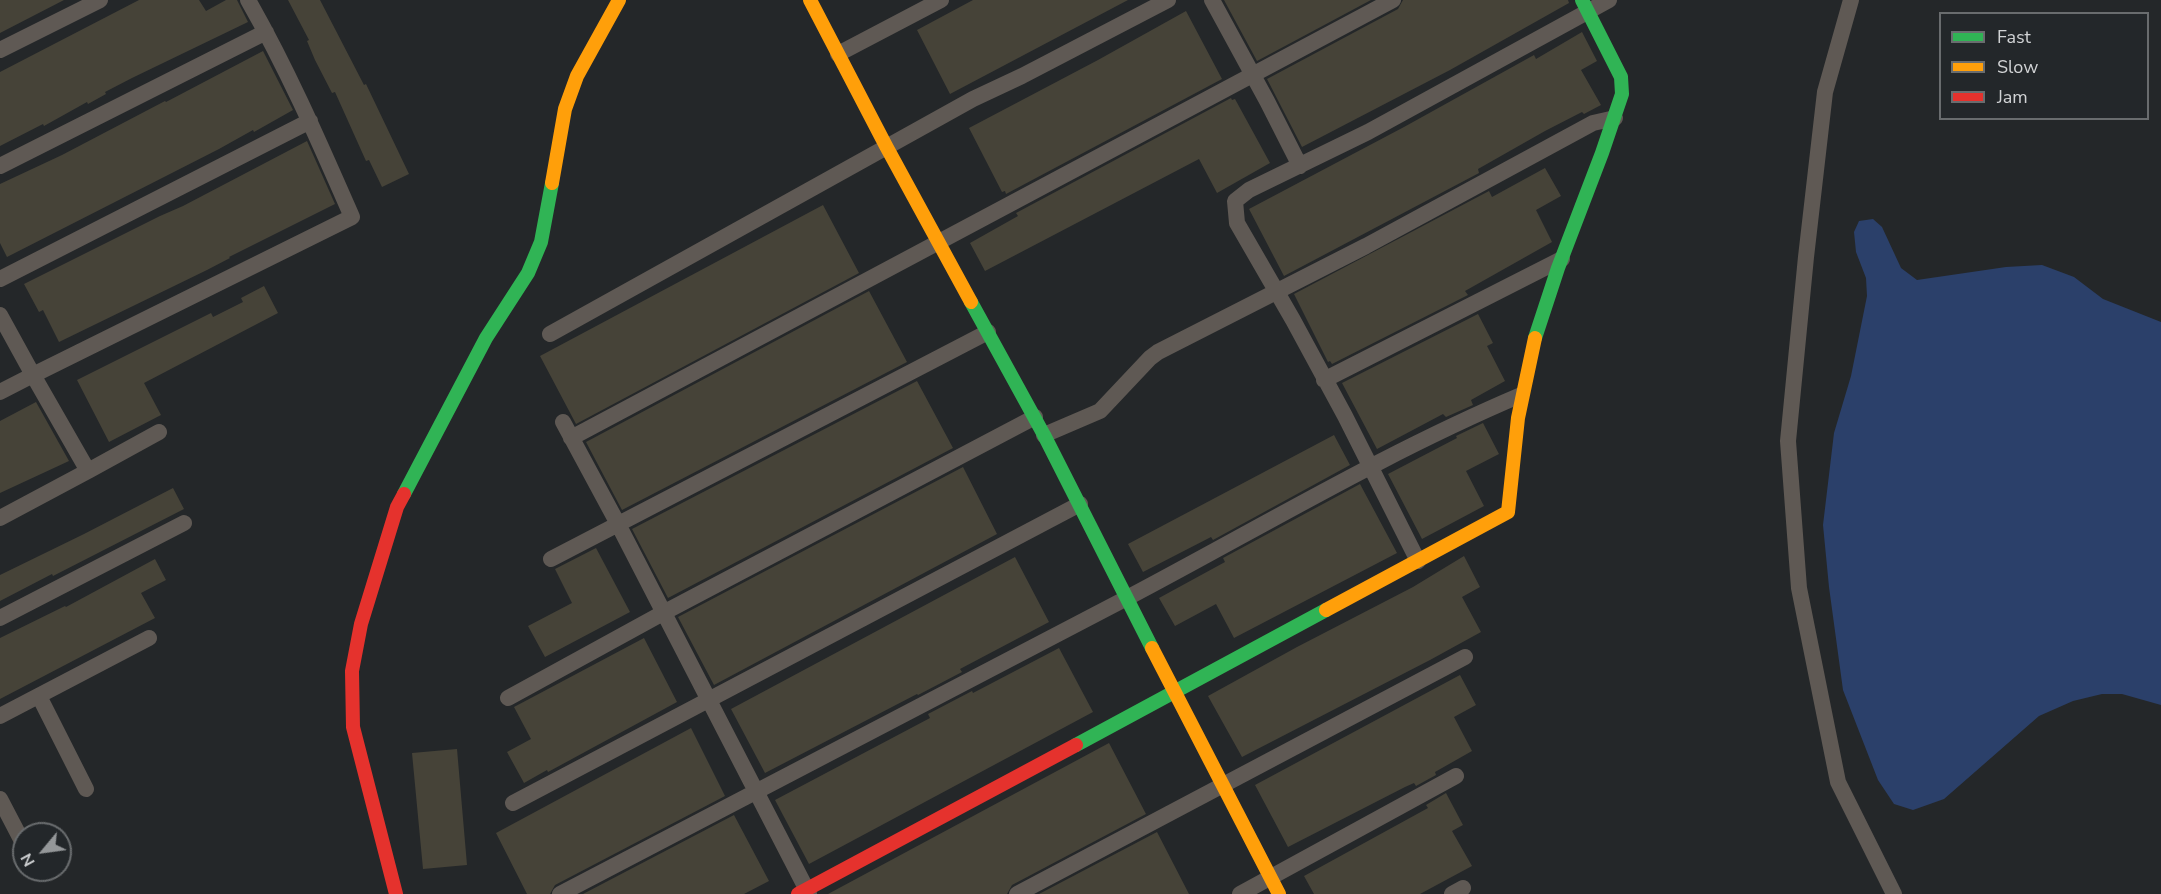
<!DOCTYPE html>
<style>
body{margin:0}
#map{position:relative;width:2161px;height:894px;overflow:hidden;background:#242729;font-family:"Nunito Sans",sans-serif}
canvas{display:block}
.legend{position:absolute;left:1939px;top:12px;width:210px;height:108px;box-sizing:border-box;background:#23272a;border:2px solid #696c6e;margin:0;padding:8px 10px;list-style:none;font-size:18px;color:#d1d3d5}
.legend li{display:flex;align-items:center;gap:12px;height:30px}
.legend b{width:30px;border:2px solid #696c6e}
.north{position:absolute;left:12px;top:822px;width:60px;height:60px;box-sizing:border-box;background:#23272a;border:2px solid #696c6e;border-radius:50%;rotate:241deg;font-size:16px;font-weight:700;line-height:24px;text-align:center;color:#d1d3d5}
.north::after{content:'';display:block;margin:auto;width:21px;height:27px;background:#949799;clip-path:polygon(50% 0,100% 100%,50% 72%,0 100%)}
</style>
<div id="map">
<canvas width="2161" height="894"></canvas>
<ul class="legend">
<li><b style="height:8px;background:#30b455"></b>Fast</li>
<li><b style="height:8px;background:#ff9f0a"></b>Slow</li>
<li><b style="height:8px;background:#e5322d"></b>Jam</li>
</ul>
<div class="north">N</div>
</div>
<script>
const g = document.querySelector('canvas').getContext('2d');
g.lineJoin = 'round';
function fill(path, color) { g.fillStyle = color; g.fill(path, 'evenodd'); }
function strokePath(path, color, width, dash) { g.strokeStyle = color; g.lineWidth = width; g.lineCap = dash ? 'butt' : 'round'; g.setLineDash(dash || []); g.stroke(path); }
fill(new Path2D(`
 M1873,219L1882,227L1901,268L1917,280L2006,267L2042,265L2074,277L2103,299L2161,322V705L2122,694H2102L2073,701L2039,716L1944,799L1913,810L1894,804L1878,780L1843,690L1829,587L1823,525L1834,433L1851,376L1867,296L1866,278L1856,252L1854,232L1859,221Z`), '#2b406a');
fill(new Path2D(`
 M0,0H64L0,33Z
 M139,0H199L206,11L226,0H237L248,22L132,78L105,92L106,94L88,104L87,102L44,126L43,124L0,146V72Z
 M288,0H320L364,85L366,84L409,174L382,187L369,160L366,161L335,92L332,93L315,60L307,41L309,40Z
 M973,0H1128L950,94L917,30Z
 M1224,0H1371L1257,61Z
 M1403,0H1568L1569,3L1450,70L1302,147L1267,79L1398,9Z
 M1186,11L1222,79L1006,194L1005,191L1002,192L969,128L1098,60Z
 M1582,32L1597,61L1581,70L1601,105L1584,114L1582,112L1545,131L1478,169L1479,173L1284,276L1249,209L1404,127L1534,55L1536,59Z
 M263,51L293,110L254,132L253,130L219,149L7,257L0,243V184L62,155L165,101L166,102Z
 M1231,98L1232,100L1235,99L1270,163L1217,193L1199,159L985,271L970,243L1018,216L1016,213Z
 M307,141L335,204L229,257L230,258L207,270L59,342L43,310L39,312L24,284L160,216L183,206Z
 M1545,168L1561,196L1536,210L1552,242L1465,291L1468,295L1332,364L1330,361L1328,362L1294,294L1489,191L1492,197Z
 M823,205L859,273L576,424L540,356Z
 M264,286L278,313L144,383L161,415L109,442L77,380L211,313L213,317L243,302L241,298Z
 M869,291L907,362L622,510L586,442Z
 M1478,314L1493,343L1487,346L1505,381L1471,400L1473,405L1446,417L1443,414L1377,449L1342,383Z
 M917,381L953,448L668,598L632,529Z
 M36,402L69,461L0,493V421Z
 M1483,423L1499,454L1466,471L1484,506L1422,539L1388,474L1457,438L1456,436Z
 M1334,435L1350,465L1213,540L1211,537L1143,572L1128,544Z
 M963,467L997,534L714,685L678,617Z
 M1360,484L1397,553L1234,638L1216,604L1175,626L1159,598L1225,562L1223,558Z
 M173,488L184,509L98,553L53,576L52,574L0,601V575L84,534Z
 M596,548L630,612L545,657L528,626L572,603L555,569Z
 M1464,556L1480,587L1462,597L1481,632L1430,660L1242,757L1208,696L1297,647L1413,587Z
 M1015,557L1049,622L960,669L962,672L918,695L917,694L765,773L731,709Z
 M155,559L166,580L141,593L155,618L0,699V638L65,606L66,607Z
 M644,638L677,702L548,772L547,770L524,783L507,752L531,739L514,707Z
 M1059,648L1093,712L809,864L775,800L930,718L928,714L972,691L973,693Z
 M1460,675L1476,705L1454,717L1472,751L1435,772L1436,775L1416,786L1414,783L1405,787L1288,847L1255,785Z
 M691,728L725,796L555,885L550,894H527L496,833Z
 M1109,743L1146,814L1012,885L1007,894H828Z
 M457,749L467,865L423,869L412,753Z
 M1446,793L1463,825L1452,831L1472,866L1420,894H1314L1304,876L1428,808L1426,805Z
 M734,815L769,881L744,894H583Z
 M1157,832L1189,894H1039Z`), '#464338');
strokePath(new Path2D(`
 M1212,0L1267,101L1300,166
 M1851,0L1825,92L1806,257L1788,441L1799,588L1838,782L1894,894
 M0,50L100,0
 M838,54L941,0
 M0,166L266,32
 M0,279L310,121
 M0,315L33,375L352,217C320,144 288,70 248,0
 M550,334L973,99L1022,76L1168,0
 M1324,380L1562,259
 M0,392L33,375L88,471L0,518
 M563,422L618,524L809,894
 M1044,435L1100,411L1150,358L1158,352L1366,246L1593,123L1615,118
 M571,438L1393,0
 M88,471L159,432
 M551,559L988,332
 M1418,561L1345,416L1293,320L1237,223L1235,201L1249,190L1368,132L1609,0
 M0,618L184,523
 M39,696L86,789
 M508,698L663,613L1035,417
 M0,716L149,638
 M0,799L24,845
 M513,803L1080,504
 M560,894C748,795 937,698 1125,599C1256,530 1384,453 1521,395
 M1017,894L1465,657
 M1240,894L1456,776
 M1452,894L1463,888`), '#5f5954', 16);
strokePath(new Path2D(`
 M971,302L1044,435L1152,648
 M1535,338L1558,268L1602,153L1622,94L1621,77L1582,0
 M404,494L486,338L528,273L541,242L552,183
 M1076,745L1326,610`), '#30b455', 14);
strokePath(new Path2D(`
 M810,0L886,146L971,302
 M552,183L565,109L577,76L619,0
 M1326,610L1508,512L1518,418L1535,338
 M1152,648L1279,894`), '#ff9f0a', 14);
strokePath(new Path2D(`
 M396,894L353,727L352,671L361,624L397,507L404,494
 M798,894L1076,745`), '#e5322d', 14);
</script>
